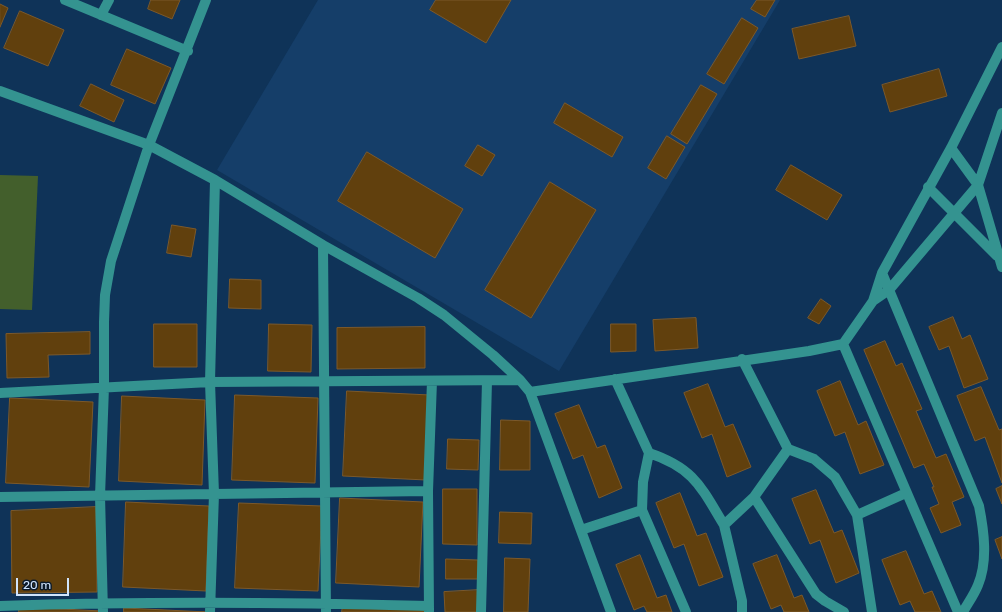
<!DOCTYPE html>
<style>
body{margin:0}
#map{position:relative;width:1002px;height:612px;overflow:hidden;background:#0f3358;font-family:Rubik,sans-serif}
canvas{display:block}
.scale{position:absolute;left:16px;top:578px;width:53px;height:18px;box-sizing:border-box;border:2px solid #d0e4fc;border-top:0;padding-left:5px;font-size:12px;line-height:14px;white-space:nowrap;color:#d0e4fc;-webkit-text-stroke:3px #0b1a2b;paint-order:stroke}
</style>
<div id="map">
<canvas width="1002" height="612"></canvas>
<div class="scale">20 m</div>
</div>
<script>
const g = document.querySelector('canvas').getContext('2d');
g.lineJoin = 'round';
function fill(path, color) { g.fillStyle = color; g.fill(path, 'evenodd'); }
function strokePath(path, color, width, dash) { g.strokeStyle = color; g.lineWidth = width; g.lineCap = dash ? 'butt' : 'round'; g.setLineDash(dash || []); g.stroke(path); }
fill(new Path2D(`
 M318,0H780L559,371L217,170Z`), '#153e69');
fill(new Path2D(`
 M0,175L38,176L32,310L0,309Z`), '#435f2c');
const building = new Path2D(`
 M151,0H180L172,19L148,9Z
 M436,0H511L486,43L430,10Z
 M757,0H775L765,17L751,9Z
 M0,4L8,8L0,27Z
 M20,11L64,30L48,66L4,48Z
 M849,16L856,46L799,59L792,29Z
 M742,18L758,28L724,84L707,74Z
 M127,49L171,68L155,104L111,85Z
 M939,69L947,96L890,112L882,85Z
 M91,84L124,100L114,122L80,106Z
 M701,85L717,94L687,144L671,134Z
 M565,103L623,137L612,157L554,123Z
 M667,136L685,147L666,179L648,168Z
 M478,145L495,155L482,176L465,166Z
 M367,152L463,209L435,258L338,201Z
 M791,165L842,195L827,220L776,190Z
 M550,182L596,210L531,318L485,290Z
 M172,225L196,229L191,257L167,253Z
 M230,279L261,280V309L229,308Z
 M821,299L831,306L819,324L808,318Z
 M953,317L962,339L970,335L988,379L964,388L949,346L939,350L929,327Z
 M696,318L698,348L655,351L653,320Z
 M154,324H197V367H154Z
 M269,324L312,325L311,372L268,371Z
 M611,324H636V351L611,352Z
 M425,327V368L337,369V328Z
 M90,332V354L48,355L49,377L7,378L6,334Z
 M885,341L896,366L902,363L922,409L916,411L936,458L946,454L964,497L952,502L961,525L941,533L930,508L939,504L932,487H934L924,464L914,468L864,350Z
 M840,381L858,425L866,421L884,465L860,474L845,432L835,436L817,391Z
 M708,384L725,427L733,424L751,467L727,477L712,434L702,438L684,393Z
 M981,387L999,430L1002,429V483L985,437L975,441L957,396Z
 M347,391L430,395L426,480L343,476Z
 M235,395L318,398L315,483L232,480Z
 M122,396L205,400L202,485L119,481Z
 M10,398L93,402L89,487L6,483Z
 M579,405L597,448L605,445L622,488L599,498L583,455L573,459L555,414Z
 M501,420L530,421V470H500Z
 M448,439L479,440L478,470L447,469Z
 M1002,486V504L996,489Z
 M443,489H477V545L443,544Z
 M816,490L834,533L842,530L859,573L836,583L820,540L810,544L792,499Z
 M680,493L697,536L706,533L723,577L699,586L684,544L674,548L656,503Z
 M340,498L423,502L419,587L336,583Z
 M126,502L209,506L206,591L123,587Z
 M239,503L322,506L318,591L235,588Z
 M96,507L97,592L12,593L11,511Z
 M500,512L532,513L531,544L499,543Z
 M1002,537V559L995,540Z
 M906,551L924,594L932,591L941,612H915L910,601L900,605L882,560Z
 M640,555L657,598L666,595L672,612H647L644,606L634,610L616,565Z
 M777,555L794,598L802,595L809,612H784L781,605L771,609L753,564Z
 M505,558L530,559L528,612H504Z
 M446,559L478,560V579H446Z
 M479,590V612H445L444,592Z
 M343,606L426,609V612H342Z
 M19,607L102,611V612H19Z
 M124,608L207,612H124Z`);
fill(building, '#61400d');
strokePath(building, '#7c592a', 1);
strokePath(new Path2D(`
 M65,0L188,51
 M101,15L109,0
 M0,91L149,145L215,180L323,245L418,298L444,315L493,355L520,380L530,392L611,612
 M951,148L978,185L1002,267
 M928,187L997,256
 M323,245L326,612
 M882,273L979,506C984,531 988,561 978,585C974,595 968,603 963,612
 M873,301L889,290L978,185L1002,113
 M843,344L958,612
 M742,359L788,449L754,497L816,594L825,601L844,612
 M615,379L649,453C694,468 701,487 724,525L754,497
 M530,392L809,351L843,344L873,301L882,273L951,148L1002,47
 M0,393L210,382L520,380
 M788,449L814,459L835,477L857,515L906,493
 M649,453L643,482L642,510L686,612
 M0,497L428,491
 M857,515L872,612
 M724,525L742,601V612
 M581,530L642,510
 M0,606C143,601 286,602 429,606
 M429,611L428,491L432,381
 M103,612L100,496L104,387V322L105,295L111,261L149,145L206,0
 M210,612L214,494L210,382L215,180
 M481,612L487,381`), '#349390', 10);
</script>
